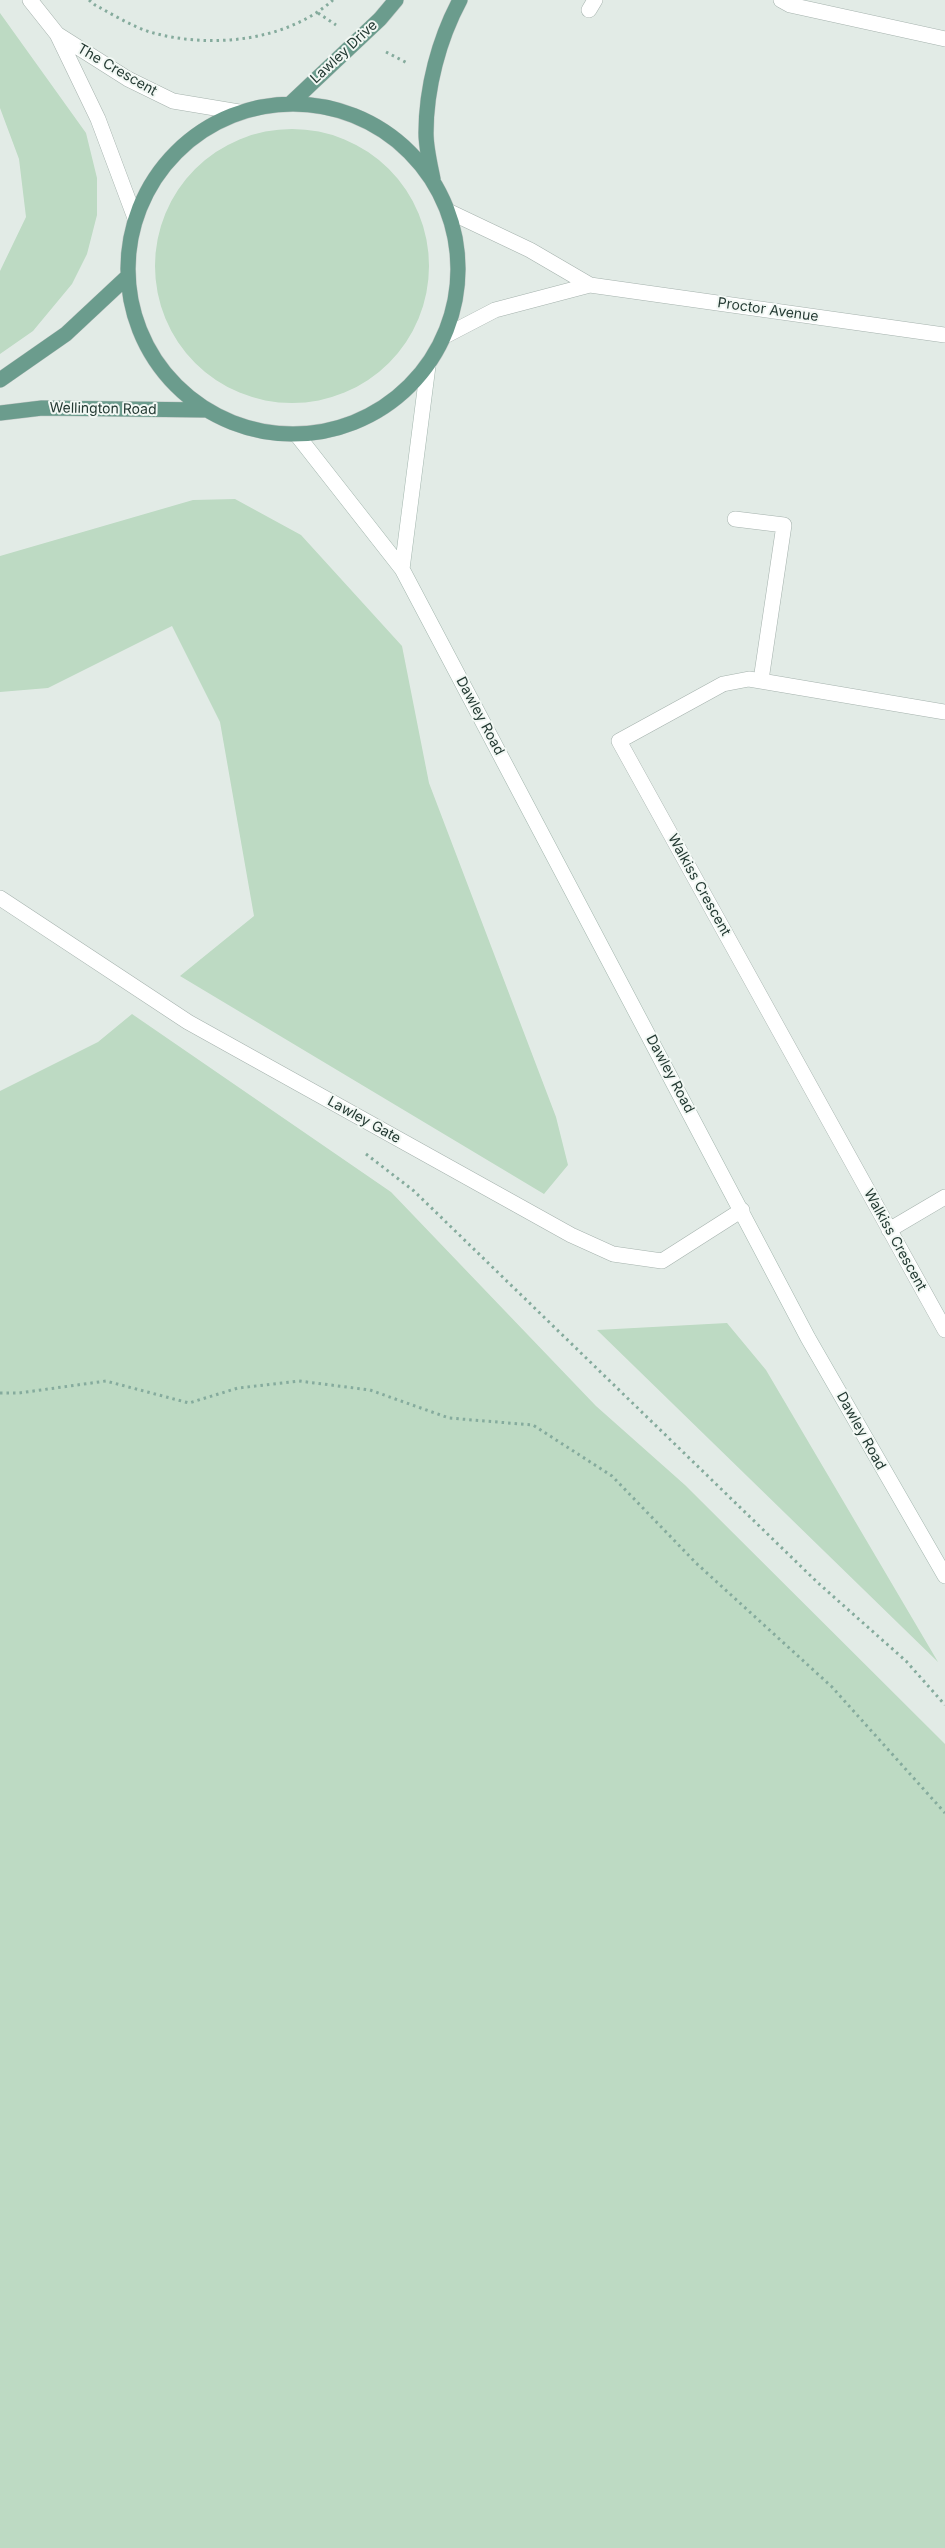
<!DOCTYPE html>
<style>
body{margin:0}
canvas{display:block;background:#e2ebe6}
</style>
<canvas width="945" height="2548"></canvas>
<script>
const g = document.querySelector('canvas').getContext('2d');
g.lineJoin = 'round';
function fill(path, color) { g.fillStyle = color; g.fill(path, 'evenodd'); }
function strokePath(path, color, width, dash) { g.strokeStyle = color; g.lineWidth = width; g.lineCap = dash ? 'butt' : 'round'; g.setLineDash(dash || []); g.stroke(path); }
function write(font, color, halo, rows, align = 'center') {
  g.font = font + ' Inter,sans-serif'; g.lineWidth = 4; g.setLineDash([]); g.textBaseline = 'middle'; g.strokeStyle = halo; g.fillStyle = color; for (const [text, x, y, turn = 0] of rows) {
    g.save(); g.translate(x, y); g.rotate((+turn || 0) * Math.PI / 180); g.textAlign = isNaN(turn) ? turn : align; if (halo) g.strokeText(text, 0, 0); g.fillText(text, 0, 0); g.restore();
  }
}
fill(new Path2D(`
 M0,13L86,133L97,178V215L87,254L72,284L33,331L0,354V271L26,217L19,159L0,108Z
 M155 266a137 137 0 1 1 274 0a137 137 0 1 1-274 0Z
 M235,499L301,535L402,646L429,783L556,1117L568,1165L544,1194L180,976L254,916L220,722L172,626L48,688L0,692V556L193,500Z
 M132,1014L391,1192L596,1406L685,1485L945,1744V2548H0V1091L98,1042Z
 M727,1323L766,1370L938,1662L597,1330Z`), '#bddac3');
const lane = new Path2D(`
 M735,519L784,525L761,680`);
const street = new Path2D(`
 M30,0L57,34L98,119L135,218
 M781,0L790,5L945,39
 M589,10L595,0
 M57,34L128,79L173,101L239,112
 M450,212L530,250L590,285L945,335
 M445,336L495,310L590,285
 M945,712L749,679L723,684L619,741L945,1330
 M0,898L188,1022L571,1235L613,1254L662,1261L742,1210
 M889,1230L945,1197`);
const secondary = new Path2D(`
 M297,435L402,569L808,1338L945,1576
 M402,569L428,366`);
const primary = new Path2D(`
 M291,103L380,19L396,0
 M128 269a165 165 0 1 1 330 0a165 165 0 1 1-330 0Z
 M433,179C430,164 426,148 426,133C426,88 439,39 460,0
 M0,380L66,334L127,277
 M0,413L42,408L206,410`);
strokePath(lane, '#a5b2ad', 16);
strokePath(street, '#a5b2ad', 16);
strokePath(secondary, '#a2b5ad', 16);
strokePath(primary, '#c2c8c6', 16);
strokePath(new Path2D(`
 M89,0L95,5C112,14 131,26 150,32C209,49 286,42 333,0
 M318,13L336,25
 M386,52L409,64
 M366,1154L414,1191L817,1582L906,1661L945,1705
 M0,1393H19L106,1381L189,1403L238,1388L299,1381L370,1390L449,1418L533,1425L612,1476L696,1563L832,1687L945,1813`), '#85ab9d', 3, [2.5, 4]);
strokePath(lane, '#fff', 15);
strokePath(street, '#fff', 15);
strokePath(secondary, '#fff', 15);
strokePath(primary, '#6b9c8d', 15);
write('14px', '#243a33', '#f2f8f4', [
 ["Lawley Drive",344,52,-43],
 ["The Crescent",117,70,30],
 ["Proctor Avenue",768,310,8],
 ["Wellington Road",103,409,1],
 ["Dawley Road",480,716,62],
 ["Walkiss Crescent",699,885,61],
 ["Dawley Road",670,1074,62],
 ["Lawley Gate",364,1120,29],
 ["Walkiss Crescent",895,1240,61],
 ["Dawley Road",861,1431,61]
]);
</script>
